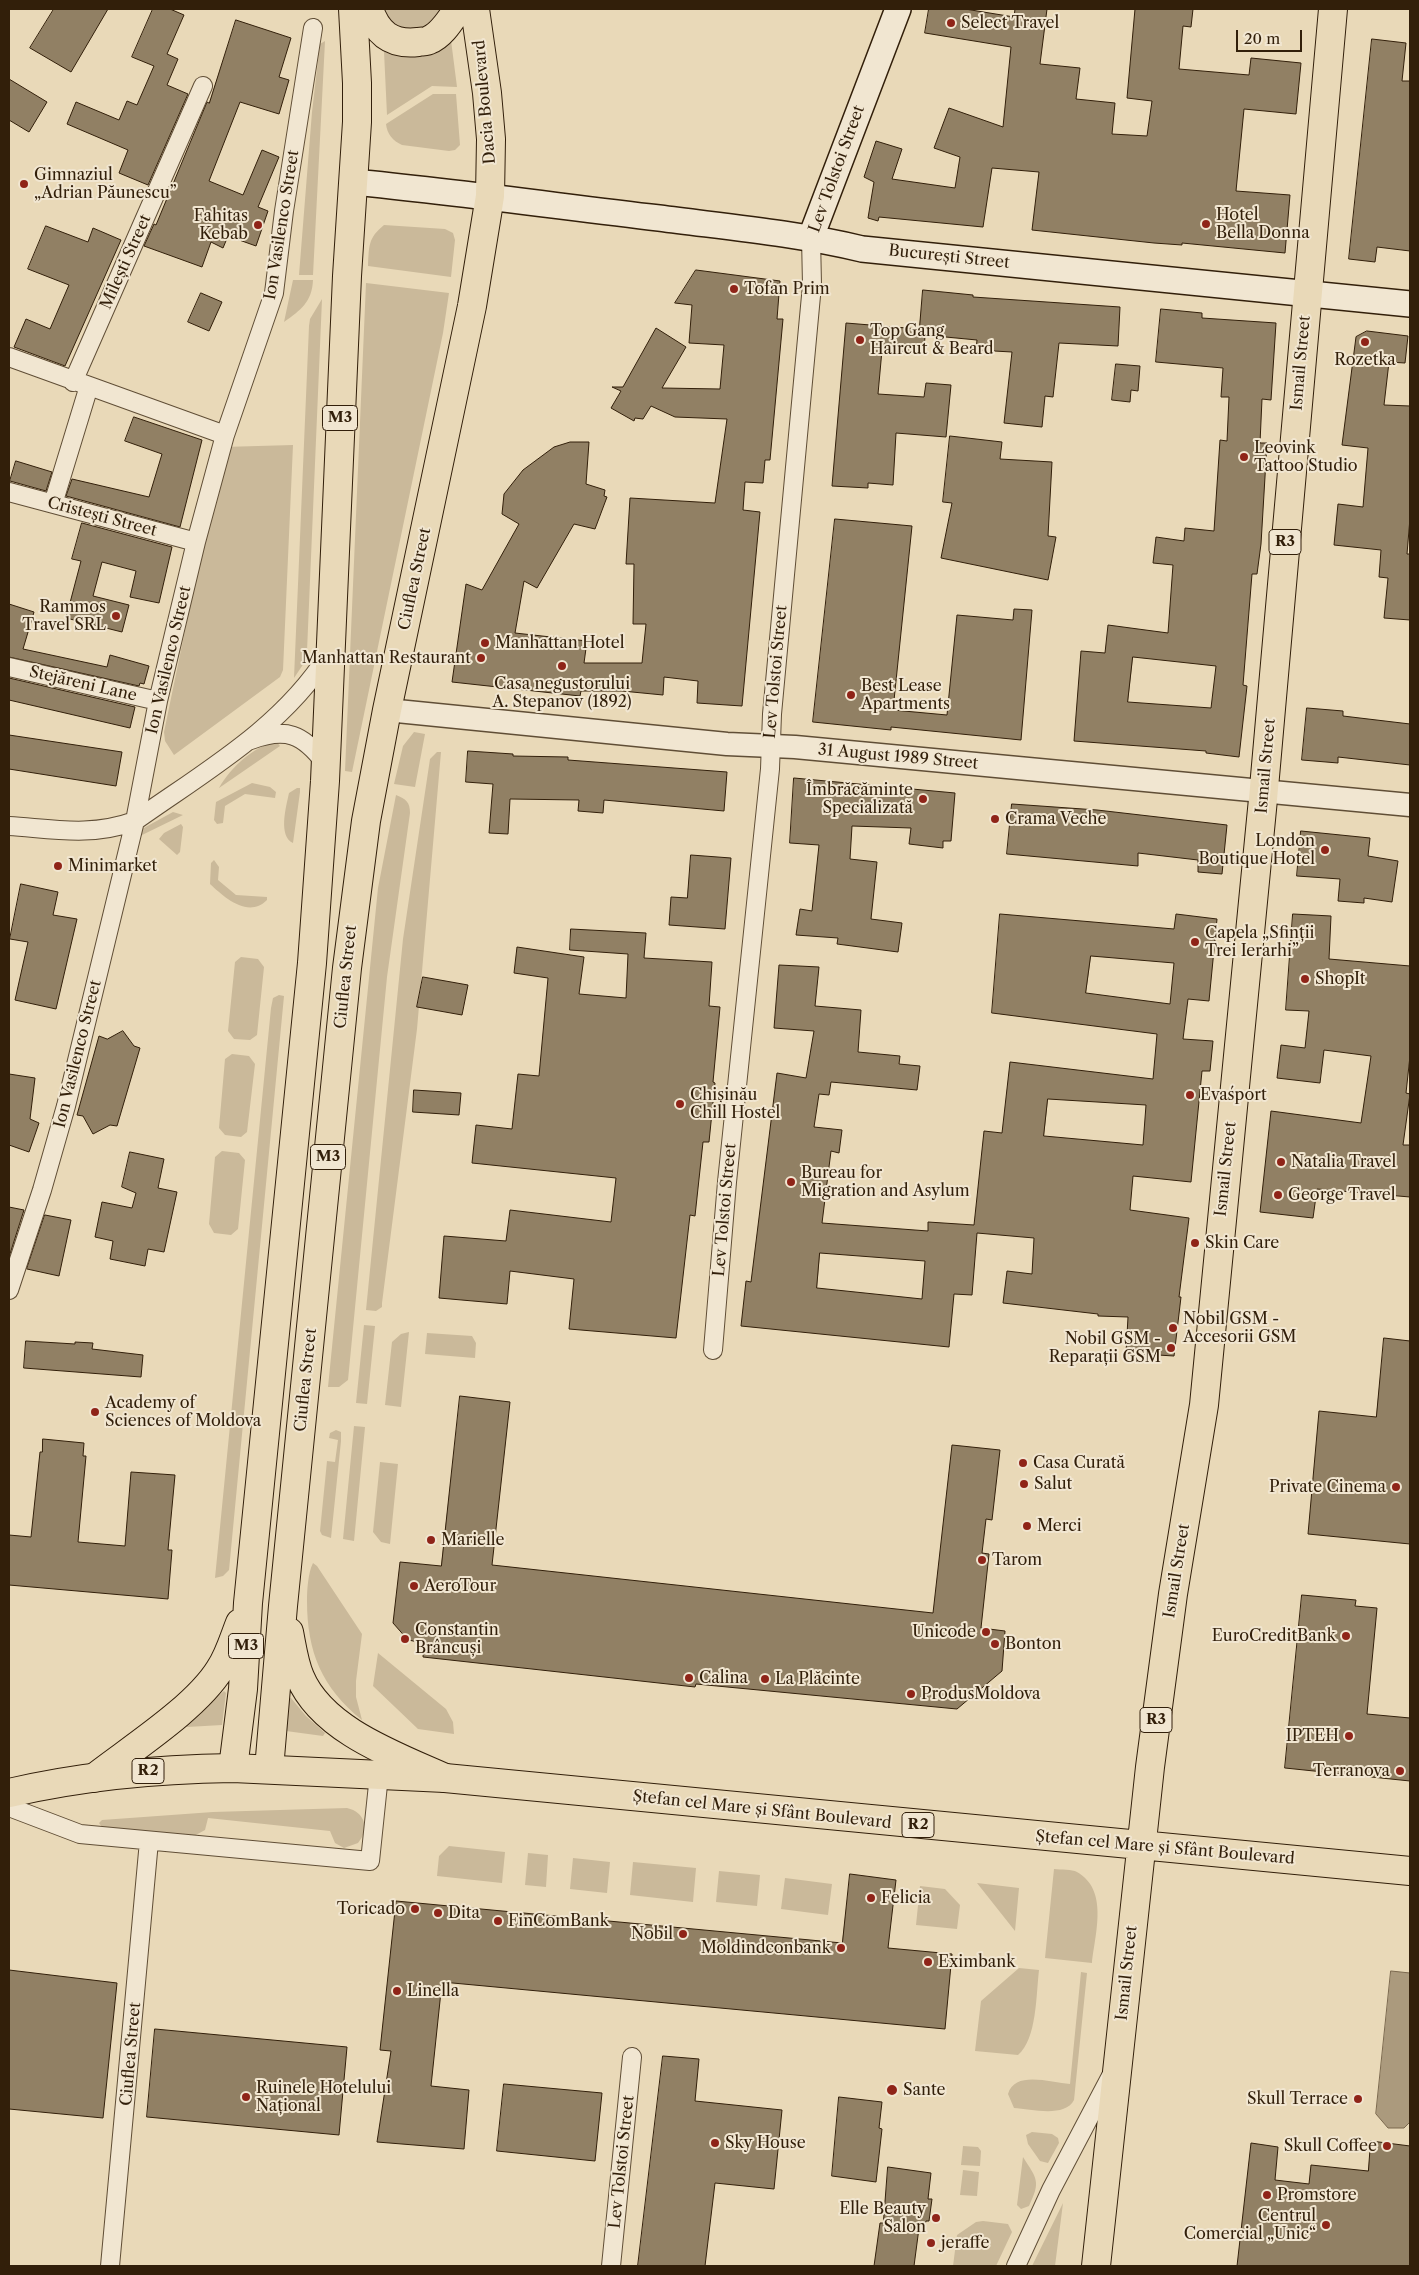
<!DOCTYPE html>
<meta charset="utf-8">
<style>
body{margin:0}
#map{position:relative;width:1419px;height:2275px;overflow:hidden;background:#e9d9b8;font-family:"Libre Caslon Text",serif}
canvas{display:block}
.frame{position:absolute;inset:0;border:10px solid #321f0a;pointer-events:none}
.scale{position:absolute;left:1236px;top:30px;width:66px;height:22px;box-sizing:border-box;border:2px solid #321f0a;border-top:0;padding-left:6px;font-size:15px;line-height:18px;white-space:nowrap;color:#321f0a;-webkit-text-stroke:4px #f1e6d1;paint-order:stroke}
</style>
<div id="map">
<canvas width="1419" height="2275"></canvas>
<div class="frame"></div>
<div class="scale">20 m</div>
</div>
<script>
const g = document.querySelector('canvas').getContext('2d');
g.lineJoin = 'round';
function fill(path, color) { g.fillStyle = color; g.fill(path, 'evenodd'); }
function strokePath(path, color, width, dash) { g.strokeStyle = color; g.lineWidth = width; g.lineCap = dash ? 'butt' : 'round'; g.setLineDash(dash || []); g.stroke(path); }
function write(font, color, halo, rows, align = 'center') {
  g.font = font + ' "Libre Caslon Text",serif'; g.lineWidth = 4; g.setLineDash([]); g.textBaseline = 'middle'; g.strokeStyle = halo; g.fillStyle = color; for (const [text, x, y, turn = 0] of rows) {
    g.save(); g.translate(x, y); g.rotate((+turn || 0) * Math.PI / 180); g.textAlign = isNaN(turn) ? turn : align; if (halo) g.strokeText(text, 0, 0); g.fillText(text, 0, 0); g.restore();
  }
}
fill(new Path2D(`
 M382,9H447L457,87L432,86L387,115Z
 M325,41L313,275H299L312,112L320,44Z
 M433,94H456L460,145L455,150L449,151L402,145C393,141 387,134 386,124Z
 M384,225L445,229L453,233L455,240L451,277L368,266C369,246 368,238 384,225Z
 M293,280H313C312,302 301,310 284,322Z
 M366,283L449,293L443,333L352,772L345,771Z
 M322,299L307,651L304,663L294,678L309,326L310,319Z
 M293,445L283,670L280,677L174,755L165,741L164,732L223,447Z
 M414,732L425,734L415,787L394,784L403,746Z
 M276,741L280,746L219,788C231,767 252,748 276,741Z
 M437,752H441L417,1029L382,1303V1307L376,1311L366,1310L403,939L430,759Z
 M252,783L270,787L276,792L275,798L245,794L225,806L223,823L217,824L214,820L216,802Z
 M297,788H300V792L293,843C278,836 286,807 289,793Z
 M396,795C406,799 410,802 410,813L387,977L348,1380L339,1387H328L378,888Z
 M173,812L183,815L140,836L142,829Z
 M181,824L183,827L180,852L177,855L159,839L164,833Z
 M214,860L219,867L218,880L236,895L267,897V900C248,919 224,897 210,884L211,863Z
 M241,957L258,959L264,967L257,1035L250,1040L234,1039L228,1031L235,962Z
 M279,995L284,996L229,1570L223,1576L215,1578L271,1008L273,998Z
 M232,1054L249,1056L255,1064L247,1132L241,1137L225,1135L219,1128L225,1059Z
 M222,1151L239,1153L245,1160L238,1229L231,1235L214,1233L209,1224L215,1157Z
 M364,1325L375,1326L367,1404L356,1403Z
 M409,1332L401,1407L385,1405L392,1342L401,1334Z
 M427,1333L472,1336L476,1343L475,1358L425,1354Z
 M354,1426L365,1427L354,1541L343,1539Z
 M336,1430L341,1432V1441L331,1538L322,1535L320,1531L327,1461L335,1462L338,1440L329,1438L330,1433Z
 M380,1462L398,1464L390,1544L381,1542L373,1532Z
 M313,1563L317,1566L362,1634L356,1681V1697L362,1720C322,1688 307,1652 307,1601C307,1590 308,1573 313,1563Z
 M378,1653L446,1709L453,1722L454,1734L418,1729L373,1686Z
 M224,1691L226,1693L222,1725L187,1727L186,1725Z
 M291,1698L306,1716L325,1733L323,1736L286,1731L288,1699Z
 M347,1808C365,1812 370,1829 358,1843L344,1848L335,1843L330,1831L208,1818L205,1830L192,1837L102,1827L99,1823L102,1820L213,1812Z
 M449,1846L505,1852L502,1883L437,1876L439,1856Z
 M528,1853L548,1855L546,1887L525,1885Z
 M573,1858L610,1862L607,1893L570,1889Z
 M633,1862L696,1868L693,1902L630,1895Z
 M1054,1869C1061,1870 1072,1869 1077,1872C1109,1890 1095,1934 1092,1963L1045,1958Z
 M719,1871L760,1875L757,1906L716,1902Z
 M785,1878L832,1884L828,1915L781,1909Z
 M977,1883L1019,1888L1015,1931Z
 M920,1886L945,1889L960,1905L957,1929L916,1925Z
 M1019,1968L1039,1970C1036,1995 1037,2039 1018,2055L975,2051L981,2001Z
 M1081,1972L1087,1973L1074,2100C1065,2118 1031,2109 1014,2108L1008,2094C1015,2070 1051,2083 1070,2084Z
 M1032,2132L1052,2134L1058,2138L1059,2143L1048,2163L1040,2161L1028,2144L1026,2135Z
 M963,2146L978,2147L981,2151L980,2166L961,2165Z
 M1023,2157C1037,2179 1041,2181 1029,2206L1021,2209L1017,2205Z
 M963,2170L979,2172L977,2196L960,2195Z
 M1063,2203L1055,2266H1032Z
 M983,2221L1008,2224L1012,2232L996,2266H953L957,2235L976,2222Z`), '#cab99a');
const water = new Path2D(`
 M1391,1971L1410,1973V2122L1404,2128H1388L1376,2114Z`);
fill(water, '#ab9a7d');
strokePath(water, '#7b694f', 1);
const building = new Path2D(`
 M54,9H108L71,72L30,48Z
 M153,9H170L184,15L167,54L178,59L167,85L188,94L148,185L119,173L128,150L67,124L76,102L119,120L127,101L137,105L154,66L132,57Z
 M929,9H965L1014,17L1015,9H1047L1040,64L1080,68L1076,99L1115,103L1112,134L1147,136L1152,101L1127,98L1135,9H1193L1191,27L1183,26L1179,69L1249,75L1251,58L1301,63L1296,114L1244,109L1236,191L1290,195L1285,253L1182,243V245L1154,243L1032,230L1039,172L992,168L983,227L879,217L878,221L868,218L874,182L864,177L876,141L902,149L892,179L955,188L960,157L934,148L949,108L1003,127L1011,47L925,33Z
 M236,20L291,38L279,77L289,80L279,114L240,102L209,181L243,195L262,150L279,157L258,207L268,211L256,246L228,236L223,248L211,242L202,267L144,246L154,224L156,225L207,102L209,103Z
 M1372,39L1406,43L1402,81H1410V251L1377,247L1375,262L1349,259Z
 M9,79L47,102L29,132L9,120Z
 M46,226L88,242L93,228L121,240L65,366L14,347L26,319L50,329L69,285L28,269Z
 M696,270L780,281L777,319H783L770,460H765L763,483L745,482L743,510L760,512L742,706L697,703L698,681L664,677L663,695L622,691H581L580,696L452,682L466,584L482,590L519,524L502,514L504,494L523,470L554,447L570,442H589L586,484L605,490L604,496L607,497L595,529L574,524L537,588L524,581L515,633L587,641L584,663H642L646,624H633L634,564H626L630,498L715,503L727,419L675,417L651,406L643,419L635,418L634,421L611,408L621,391L612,387H623L656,328L686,347L662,388L720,389L724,345L689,343L692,305L675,303Z
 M923,290L973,295V297L1120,307L1118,346L1059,343L1053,397L1045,396L1042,427L1004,423L1012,352L976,350L977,340L925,335L924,353L882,350L878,394L924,397L926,383L951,385L946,437L896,433L893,485L868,483V488L832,486L846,323L919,329Z
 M201,293L222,302L209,331L188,322Z
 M1161,309L1202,313V318L1276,323L1271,400L1262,399L1260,443H1267L1261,544L1257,574H1252L1243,685L1247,686L1239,757L1206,753V751L1074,741L1081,651L1105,653L1108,625L1168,633L1173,565L1153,563L1156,537L1184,541L1185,528L1214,531L1220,440L1227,441L1229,397H1221L1223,368L1156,362ZM1133,657L1216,666L1211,708L1128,702Z
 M1367,331L1408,336L1405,363L1389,362L1384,405L1410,406V518L1407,554H1410V620L1384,618L1388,578L1379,577L1381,550L1334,545L1338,504L1363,507L1368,448L1342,445L1356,337Z
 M1116,364L1140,366L1138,391L1131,390L1130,402L1112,400Z
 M134,417L202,440L180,527L66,496L72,479L149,497L162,454L125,441Z
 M950,436L1002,442L1000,459L1052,462L1048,536L1056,537L1048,580L941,558L952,503L943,502Z
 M16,461L52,472L46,491L10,481Z
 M835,519L912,526L893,710L947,715L957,615L1013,620L1014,609L1032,610L1021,740L891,727V730L813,722Z
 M82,523L172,547L159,603L130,597L136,571L102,562L93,596L129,605L122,632L66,618L81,561L72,559Z
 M9,604L34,612L23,649L107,667L110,655L149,666L144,684L140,683L139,686L9,657Z
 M9,678L135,707L130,728L9,700Z
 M1307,708L1343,711V716L1410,724V765L1338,757V763L1302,760Z
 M9,735L122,752L116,786L9,769Z
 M468,751L513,754V756L568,757V760L727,772L724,811L604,800L603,813L578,811L579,800L510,799L508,834L489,833L493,784L466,782Z
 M794,778L955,793L951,841H943V848L909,844L911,828L852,826L850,859L877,862L871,919L902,923L898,952L837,944L838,938L796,935L800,909L812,911L819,845L790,843Z
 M1012,804L1097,810L1227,825L1222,874L1198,872V860L1138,853V866L1007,854Z
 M1301,831L1370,838L1368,856L1398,861L1392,902L1364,898V903L1338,901L1340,879L1297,876Z
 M691,855L731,858L725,929L669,925L671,897L687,898Z
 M21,884L58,892L53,915L77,919L56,1009L15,1000L28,942L10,939Z
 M1000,914L1174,929L1176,914L1217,919L1209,1001L1188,999L1183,1039L1213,1041L1210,1071H1202L1191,1182L1133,1176L1130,1210L1189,1218L1179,1297H1181L1174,1356L1126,1353L1128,1317L1098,1316V1314L1003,1303L1007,1271L1032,1274L1034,1238L977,1233L972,1295L954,1294L949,1347L741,1326L746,1281L751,1282L777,1073L806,1078L814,1031L774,1028L779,965L819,967L815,1006L861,1010L858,1052L900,1056L899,1064L920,1066L917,1090L831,1082L829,1095L819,1094L814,1127L842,1130L839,1153L831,1151L822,1223L928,1231V1222L974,1225L984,1131L1002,1133L1010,1062L1153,1079L1157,1034L992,1013ZM1091,956L1174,963L1170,1004L1086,993ZM1048,1099L1146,1105L1143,1145L1044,1136ZM820,1253L925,1261L922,1299L817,1288Z
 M1293,914L1331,916L1329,959L1410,966V1056L1406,1093L1410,1094L1403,1145H1410V1197L1317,1189L1313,1218L1260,1212L1271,1111L1361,1123L1371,1056L1324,1050L1320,1083L1277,1078L1281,1045L1305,1048L1309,1011L1286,1010Z
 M571,929L646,933L644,958L712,962L709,1006L720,1007L713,1082L715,1083L709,1142H703L695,1216L690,1215L676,1338L569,1329L574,1279L510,1271L507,1304L439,1298L444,1236L506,1241L510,1210L611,1222L616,1178L472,1163L476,1125L512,1129L518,1074L539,1076L548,978L514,973L517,947L584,957L579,994L626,998L628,954L570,950Z
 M423,977L468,985L462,1015L417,1007Z
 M123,1031L134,1046L140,1048L117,1126L110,1125L93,1134L83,1116L77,1115L99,1036L107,1039Z
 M9,1074L35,1078L30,1119L39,1123L29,1152L9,1145Z
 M414,1090L461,1093L459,1115L413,1112Z
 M130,1152L164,1159L158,1188L177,1192L164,1252L148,1249L145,1266L110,1259L113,1241L95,1237L102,1202L132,1208L136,1193L122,1187Z
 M9,1207L24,1210L9,1257Z
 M45,1215L71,1220L59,1276L27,1269Z
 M1384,1338L1410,1341V1544L1308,1534L1319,1411L1376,1417Z
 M26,1341L75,1344V1342L93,1343L92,1349L143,1355L141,1377L24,1368Z
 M460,1396L510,1402L492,1565L933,1613L952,1445L1000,1450L992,1520L986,1519L982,1553L989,1554L981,1628L1005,1631L1002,1671L957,1709L696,1684L695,1687L423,1657L424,1643L408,1640L393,1623L400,1562L441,1566Z
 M43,1439L84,1443L83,1456H86L78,1542L125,1546L131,1472L175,1475L168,1550H172L168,1599L9,1585V1535L31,1537L40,1452H42Z
 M1302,1595L1356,1600L1355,1606L1377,1608L1367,1714L1410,1718V1781L1285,1768Z
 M850,1874L896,1880L888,1948L952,1954L945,2029L442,1982L431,2086L469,2090L464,2149L377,2142L391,2051L380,2050L396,1901L842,1943Z
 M9,1970L117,1983L103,2118L9,2109Z
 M155,2029L347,2047L339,2135L147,2117Z
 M663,2056L699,2059L695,2101L782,2110L774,2189L715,2183L705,2266H638Z
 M504,2084L602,2093L595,2161L497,2151Z
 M839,2097L882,2102L879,2128L882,2129L876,2182L832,2176Z
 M1371,2141L1410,2146V2266H1237L1251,2143L1278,2147L1275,2180L1309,2184L1311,2165L1368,2171Z
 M888,2167L931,2173L928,2199H932L929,2221H926L924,2228H919L914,2266H874L880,2223H883Z`);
fill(building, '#918064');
strokePath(building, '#321f0a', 1);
const minor = new Path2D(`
 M9,357L225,435
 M73,382L203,86
 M9,492L196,542
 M53,504L89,386
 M9,667L158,701
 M251,740C286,727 303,734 325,763
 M9,826C54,829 91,837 135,821C204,772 282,728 328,655
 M9,1290L42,1190L66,1106L135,821L158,701L196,542L225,435L274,293L284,211L313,28
 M713,1350L727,1182L770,769L772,714L812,285L811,237
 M9,1807L80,1834L370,1861L379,1775
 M110,2266L149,1841
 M611,2266L632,2057
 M1016,2266L1051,2190L1111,2076`);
const tertiary = new Path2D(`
 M387,710L727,744L795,747L1410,805`);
const secondary = new Path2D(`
 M353,182C456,192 557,206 659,218C727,227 795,233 862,249L1410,304
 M811,237L898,9`);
const primary = new Path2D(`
 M9,1793C82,1776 157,1769 233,1768L445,1778L1410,1871
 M1096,2266L1150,1767L1173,1594L1204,1405L1263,799L1333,9`);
const trunk = new Path2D(`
 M369,9C377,33 391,45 418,42C421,41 426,42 429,40C442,35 451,19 458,9
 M289,1632C292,1647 294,1663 300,1677C322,1730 396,1756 445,1778
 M233,1768L243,1689L248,1603L312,963L325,781L347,276L357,122V83L353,9
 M269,1769L283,1606L347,968L366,821L387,710L472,306L490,196L491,139L487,93L475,9
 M94,1778C131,1749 196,1708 220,1669C229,1656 234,1638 240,1623`);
strokePath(minor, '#604e36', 20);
strokePath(tertiary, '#604e36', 25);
strokePath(secondary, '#321f0a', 28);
strokePath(primary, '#321f0a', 30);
strokePath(trunk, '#321f0a', 30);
strokePath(minor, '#f1e6d1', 18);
strokePath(tertiary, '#f1e6d1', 22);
strokePath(secondary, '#f1e6d1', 25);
strokePath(primary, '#e9d9b8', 28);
strokePath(trunk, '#e9d9b8', 28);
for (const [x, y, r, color] of [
 [951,23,5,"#8f2418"],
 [24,184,5,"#8f2418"],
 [1206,224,5,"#8f2418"],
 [258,225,5,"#8f2418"],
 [734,289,5,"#8f2418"],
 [860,340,5,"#8f2418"],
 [1365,342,5,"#8f2418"],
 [1244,457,5,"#8f2418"],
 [116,616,5,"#8f2418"],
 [485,643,5,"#8f2418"],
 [481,658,5,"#8f2418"],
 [562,666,5,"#8f2418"],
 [851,695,5,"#8f2418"],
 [923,799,5,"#8f2418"],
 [995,819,5,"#8f2418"],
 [1325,850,5,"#8f2418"],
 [58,866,5,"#8f2418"],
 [1195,942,5,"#8f2418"],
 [1305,979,5,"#8f2418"],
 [1190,1095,5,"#8f2418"],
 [680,1104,5,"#8f2418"],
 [1281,1162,5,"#8f2418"],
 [791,1182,5,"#8f2418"],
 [1278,1195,5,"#8f2418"],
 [1195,1243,5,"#8f2418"],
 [1173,1328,5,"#8f2418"],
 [1171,1348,5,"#8f2418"],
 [95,1412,5,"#8f2418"],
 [1023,1463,5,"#8f2418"],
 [1024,1484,5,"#8f2418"],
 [1396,1487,5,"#8f2418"],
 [1027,1526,5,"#8f2418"],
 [431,1540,5,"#8f2418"],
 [982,1560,5,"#8f2418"],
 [414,1586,5,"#8f2418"],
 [986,1632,5,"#8f2418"],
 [1346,1636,5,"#8f2418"],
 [405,1639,5,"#8f2418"],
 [995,1644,5,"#8f2418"],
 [689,1678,5,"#8f2418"],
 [765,1679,5,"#8f2418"],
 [911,1694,5,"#8f2418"],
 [1349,1736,5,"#8f2418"],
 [1400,1771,5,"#8f2418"],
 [871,1898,5,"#8f2418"],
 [415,1909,5,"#8f2418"],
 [438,1913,5,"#8f2418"],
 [498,1921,5,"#8f2418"],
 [683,1934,5,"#8f2418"],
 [841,1948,5,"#8f2418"],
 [928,1962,5,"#8f2418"],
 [397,1991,5,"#8f2418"],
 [892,2090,6,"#8f2418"],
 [246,2097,5,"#8f2418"],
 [1358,2099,5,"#8f2418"],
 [715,2143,5,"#8f2418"],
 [1387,2146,5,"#8f2418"],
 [1267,2195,5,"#8f2418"],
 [936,2218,5,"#8f2418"],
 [1326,2225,5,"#8f2418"],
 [931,2243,5,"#8f2418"]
]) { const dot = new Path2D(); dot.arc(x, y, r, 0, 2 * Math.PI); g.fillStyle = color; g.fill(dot); strokePath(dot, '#f1e6d1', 2); }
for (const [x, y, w] of [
 [340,418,35],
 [1285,542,32],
 [328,1157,35],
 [246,1646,35],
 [1156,1720,32],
 [148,1771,32],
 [918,1825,32]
]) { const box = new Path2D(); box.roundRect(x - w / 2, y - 12.5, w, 25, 4); g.fillStyle = '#f1e6d1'; g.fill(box); strokePath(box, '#321f0a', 1); }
write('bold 15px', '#321f0a', null, [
 ["M3",340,418],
 ["R3",1285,542],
 ["M3",328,1157],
 ["M3",246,1646],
 ["R3",1156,1720],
 ["R2",148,1771],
 ["R2",918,1825]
]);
write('16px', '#321f0a', '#f1e6d1', [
 ["Select Travel",961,23],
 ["Gimnaziul",34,175],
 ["„Adrian Păunescu”",34,193],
 ["Hotel",1216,215],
 ["Bella Donna",1216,233],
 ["Fahitas",248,216,"right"],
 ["Kebab",248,234,"right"],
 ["Tofan Prim",744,289],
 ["Top Gang",870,331],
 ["Haircut & Beard",870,349],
 ["Rozetka",1365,360,"center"],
 ["Leovink",1254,448],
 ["Tattoo Studio",1254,466],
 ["Rammos",106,607,"right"],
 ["Travel SRL",106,625,"right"],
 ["Manhattan Hotel",495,643],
 ["Manhattan Restaurant",471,658,"right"],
 ["Casa negustorului",562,684,"center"],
 ["A. Stepanov (1892)",562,702,"center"],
 ["Best Lease",861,686],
 ["Apartments",861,704],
 ["Îmbrăcăminte",913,790,"right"],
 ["Specializată",913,808,"right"],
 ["Crama Veche",1005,819],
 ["London",1315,841,"right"],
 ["Boutique Hotel",1315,859,"right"],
 ["Minimarket",68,866],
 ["Capela „Sfinții",1205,933],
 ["Trei Ierarhi”",1205,951],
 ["ShopIt",1315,979],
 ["Chișinău",690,1095],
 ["Chill Hostel",690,1113],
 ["Evaśport",1200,1095],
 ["Natalia Travel",1291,1162],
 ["Bureau for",801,1173],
 ["Migration and Asylum",801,1191],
 ["George Travel",1288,1195],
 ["Skin Care",1205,1243],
 ["Nobil GSM -",1183,1319],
 ["Accesorii GSM",1183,1337],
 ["Nobil GSM -",1161,1339,"right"],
 ["Reparații GSM",1161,1357,"right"],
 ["Academy of",105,1403],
 ["Sciences of Moldova",105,1421],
 ["Casa Curată",1033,1463],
 ["Salut",1034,1484],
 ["Private Cinema",1386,1487,"right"],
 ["Merci",1037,1526],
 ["Marielle",441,1540],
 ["Tarom",992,1560],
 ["AeroTour",424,1586],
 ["Constantin",415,1630],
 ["Brâncuși",415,1648],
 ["Unicode",976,1632,"right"],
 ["EuroCreditBank",1336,1636,"right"],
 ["Bonton",1005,1644],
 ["Calina",699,1678],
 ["La Plăcinte",775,1679],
 ["ProdusMoldova",921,1694],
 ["IPTEH",1339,1736,"right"],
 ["Terranova",1390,1771,"right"],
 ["Felicia",881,1898],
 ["Toricado",405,1909,"right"],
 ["Dita",448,1913],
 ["FinComBank",508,1921],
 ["Nobil",673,1934,"right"],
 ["Moldindconbank",831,1948,"right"],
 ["Eximbank",938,1962],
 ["Linella",407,1991],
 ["Ruinele Hotelului",256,2088],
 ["Național",256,2106],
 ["Sante",903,2090],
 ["Skull Terrace",1348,2099,"right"],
 ["Sky House",725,2143],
 ["Skull Coffee",1377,2146,"right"],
 ["Promstore",1277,2195],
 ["Elle Beauty",926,2209,"right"],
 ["Salon",926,2227,"right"],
 ["Centrul",1316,2216,"right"],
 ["Comercial „Unic“",1316,2234,"right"],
 ["jeraffe",941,2243]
], 'left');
write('16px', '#321f0a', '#f1e6d1', [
 ["Dacia Boulevard",485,102,-95],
 ["Lev Tolstoi Street",837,169,-70],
 ["Ion Vasilenco Street",282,225,-81],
 ["București Street",949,257,6],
 ["Milești Street",126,262,-66],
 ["Ismail Street",1301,363,-85],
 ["Cristești Street",102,517,15],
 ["Ciuflea Street",415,579,-78],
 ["Ion Vasilenco Street",169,660,-77],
 ["Lev Tolstoi Street",776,672,-85],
 ["Stejăreni Lane",83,684,13],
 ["31 August 1989 Street",898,757,5],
 ["Ismail Street",1266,766,-85],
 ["Ciuflea Street",346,977,-84],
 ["Ion Vasilenco Street",78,1054,-76],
 ["Ismail Street",1226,1169,-84],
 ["Lev Tolstoi Street",725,1210,-85],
 ["Ciuflea Street",306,1380,-84],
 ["Ismail Street",1177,1571,-81],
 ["Ștefan cel Mare și Sfânt Boulevard",762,1810,6],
 ["Ștefan cel Mare și Sfânt Boulevard",1165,1848,5],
 ["Ismail Street",1127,1973,-84],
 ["Ciuflea Street",131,2054,-85],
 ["Lev Tolstoi Street",622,2162,-84]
]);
</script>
